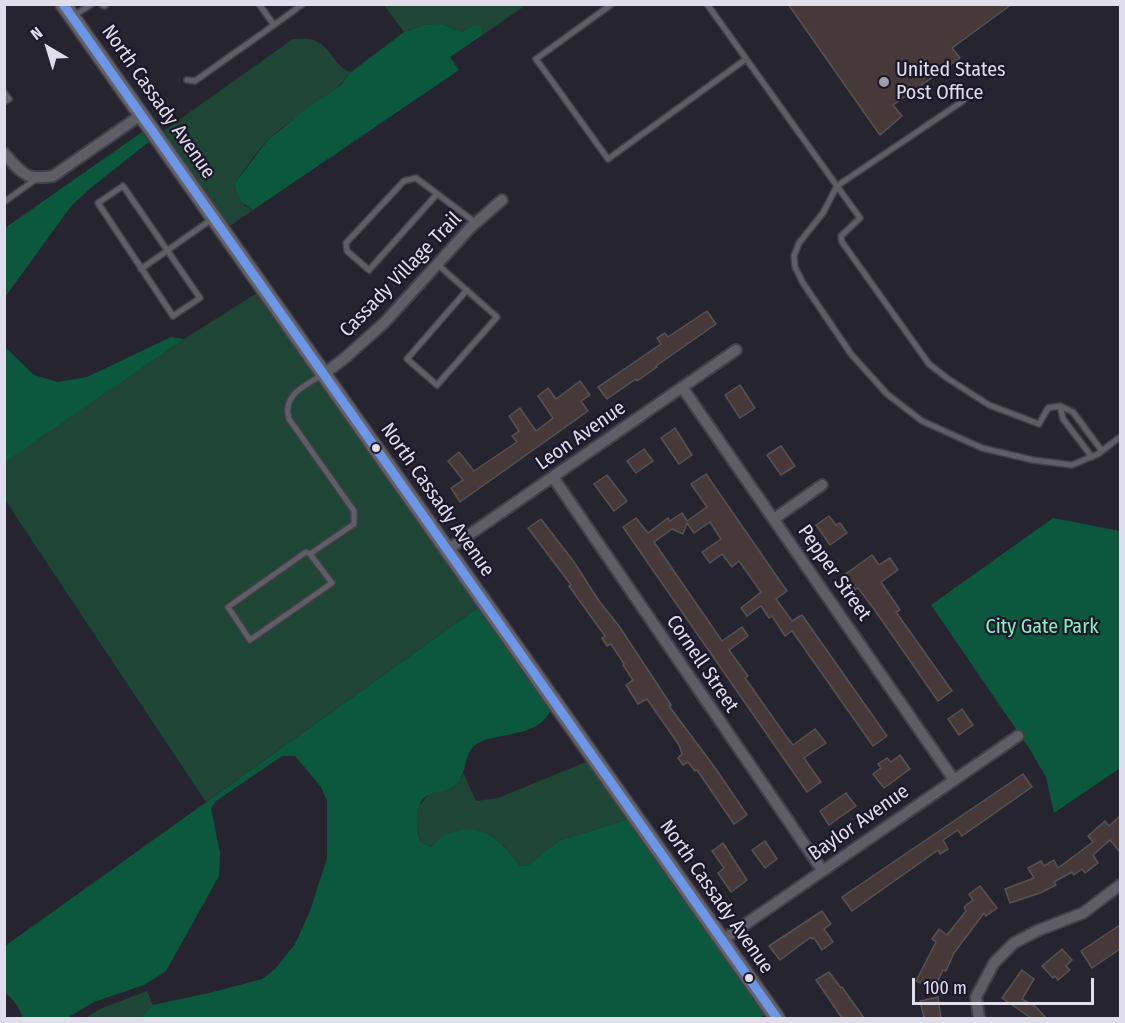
<!DOCTYPE html>
<style>
body{margin:0}
#map{position:relative;width:1125px;height:1023px;overflow:hidden;background:#26242f;font-family:"Fira Sans Condensed",sans-serif}
canvas{display:block}
.frame{position:absolute;inset:0;border:6px solid #e1deec;pointer-events:none}
.north{position:absolute;left:18px;top:18px;width:60px;height:60px;-webkit-text-stroke:4px #1b1629;paint-order:stroke;rotate:322deg;font-size:16px;font-weight:700;line-height:24px;text-align:center;color:#e1deec}
.north::after{content:'';display:block;margin:auto;width:21px;height:27px;background:#e1deec;clip-path:polygon(50% 0,100% 100%,50% 72%,0 100%)}
.scale{position:absolute;left:912px;top:978px;width:182px;height:27px;box-sizing:border-box;border:3px solid #e1deec;border-top:0;padding-left:8px;font-size:18px;line-height:21px;white-space:nowrap;color:#e1deec;-webkit-text-stroke:4px #1b1629;paint-order:stroke}
</style>
<div id="map">
<canvas width="1125" height="1023"></canvas>
<div class="frame"></div>
<div class="north">N</div>
<div class="scale">100 m</div>
</div>
<script>
const g = document.querySelector('canvas').getContext('2d');
g.lineJoin = 'round';
function fill(path, color) { g.fillStyle = color; g.fill(path, 'evenodd'); }
function strokePath(path, color, width, dash) { g.strokeStyle = color; g.lineWidth = width; g.lineCap = dash ? 'butt' : 'round'; g.setLineDash(dash || []); g.stroke(path); }
function write(font, color, halo, rows, align = 'center') {
  g.font = font + ' "Fira Sans Condensed",sans-serif'; g.lineWidth = 4.5; g.setLineDash([]); g.textBaseline = 'middle'; g.strokeStyle = halo; g.fillStyle = color; for (const [text, x, y, turn = 0] of rows) {
    g.save(); g.translate(x, y); g.rotate((+turn || 0) * Math.PI / 180); g.textAlign = isNaN(turn) ? turn : align; if (halo) g.strokeText(text, 0, 0); g.fillText(text, 0, 0); g.restore();
  }
}
fill(new Path2D(`
 M384,5H526L481,36L480,27L462,32L441,24L425,25L404,32Z
 M293,39C299,39 308,38 314,40C330,45 335,68 351,72C330,100 294,115 269,139C256,152 245,169 235,183L245,206L253,210L227,228L159,134Z
 M257,293L479,607L206,802L5,500L4,462L184,339Z
 M588,761L629,819L558,841L529,865L520,866L503,845L437,843L429,847L420,842L416,819L418,807L429,794L454,786L464,774L476,801L498,798Z
 M147,991L153,1005L140,1018H85L102,1008Z`), '#1e4535');
fill(new Path2D(`
 M441,24L462,32L474,25L481,27V36L450,57L459,70L253,210C243,205 236,195 235,183L268,140L305,110L341,85L351,72L404,32L425,25Z
 M142,132L149,142L93,186L72,205L5,297V228Z
 M171,337L184,339L5,462V347L34,375L58,382L87,377Z
 M1053,518L1120,531V768L1054,813L1046,777L1029,748L931,605Z
 M479,607L551,710C537,738 503,731 478,743C462,751 469,775 454,786C449,790 439,791 432,793C411,802 417,825 420,842L430,847C436,844 438,839 444,835C447,833 453,832 457,831C485,823 505,846 520,866L529,865L558,841L629,819L767,1014L760,1018H140L153,1005L213,992L262,979L275,969L295,944L310,911L327,858V801L321,787L295,756H282L216,801L211,808L220,853L219,876L166,971L144,985L94,1002L67,1018H23C20,1009 13,998 5,993V946Z`), '#0b583f');
const building = new Path2D(`
 M788,4H1012L952,48L960,58L893,105L902,116L880,135Z
 M707,311L716,324L656,366L657,367L637,381L636,379L607,399L598,387L661,344L657,338L665,333L668,337Z
 M580,381L590,395L581,401L588,411L460,502L451,488L463,480L448,461L459,452L474,471L517,442L512,436L519,431L509,416L520,408L536,431L553,418L538,396L548,388L556,399Z
 M740,385L755,408L740,418L725,395Z
 M675,428L692,455L679,464L661,438Z
 M781,446L795,466L781,475L767,455Z
 M644,449L653,461L636,473L627,461Z
 M706,474L787,591L776,599L792,621L802,615L887,736L873,746L792,631L785,636L772,616L769,618L761,606L747,616L741,608L761,592L739,561L732,567L722,554L710,563L702,552L721,539L710,522L694,533L687,523L683,534L672,529L654,542L722,641L742,627L748,636L729,650L748,676L745,678L786,736L793,745L815,729L826,743L804,758L821,782L807,792L623,527L636,518L648,533L668,518L670,521L682,513L687,521L707,507L691,484Z
 M607,475L627,501L614,511L594,484Z
 M829,516L836,525L840,523L847,533L830,545L816,525Z
 M541,519L574,562L599,601L619,626L671,705L669,706L716,769L747,815L734,824L697,770L695,771L688,762L683,765L678,758L682,754L679,745L647,699L638,704L626,685L633,680L623,665L624,664L611,644L607,646L602,638L605,636L569,586L571,585L528,528Z
 M872,555L879,565L890,558L898,570L881,582L900,610L896,612L952,691L938,701L874,609L858,588L855,590L844,575Z
 M962,709L973,725L959,735L948,719Z
 M900,755L910,769L884,788L873,774L881,768L878,764L887,758L891,762Z
 M1023,774L1032,787L962,836L958,830L943,840L948,849L940,854L938,850L852,911L842,897Z
 M846,793L856,806L829,825L820,811Z
 M1120,816V852L1110,840L1093,855L1098,863L1085,873L1082,869L1074,875L1072,872L1054,882L1056,885L1040,893L1010,903L1005,889L1034,878L1028,868L1041,861L1044,866L1054,860L1058,868L1093,842L1088,836L1105,821L1109,826Z
 M765,841L777,859L765,868L752,850Z
 M723,843L747,880L731,892L718,873L724,868L712,851Z
 M980,886L997,908L986,916L984,913L954,953L946,971L943,970L934,989L916,981L936,942L932,939L939,929L947,935L951,930L966,911L964,907L973,900L969,894Z
 M822,911L831,924L824,929L833,942L822,950L814,938L812,939L811,937L780,960L769,946Z
 M1120,925V949L1092,968L1081,951Z
 M1062,949L1072,960L1066,966L1070,970L1058,980L1055,976L1053,978L1042,966Z
 M1022,970L1034,979L1022,999L1036,1007L1046,1018H1031L1002,998Z
 M829,972L841,988L842,987L864,1018H842L816,980Z
 M938,997L941,1018H924L920,1001Z`);
fill(building, '#46393a');
strokePath(building, '#585255', 1.5);
const lane = new Path2D(`
 M101,4L104,6L107,4
 M259,4L274,25L303,4
 M612,4L536,59L608,159L746,59
 M707,4L837,186L823,213L799,243L794,256L795,267L803,283L851,354L887,394L922,421L982,448L1033,460L1072,465L1098,454L1120,437
 M73,16L92,4
 M187,80L195,81L274,25
 M4,92L9,99L4,102
 M963,101L837,186L860,218L841,236L842,242L929,364L947,378L989,405L1039,424L1048,408L1060,406L1073,412L1102,451
 M123,186L200,298L173,316L98,203Z
 M437,194L369,270L347,251L346,243L404,181L416,178L476,223
 M4,202L36,179
 M437,264L497,317L437,385L407,359L467,290
 M141,269L212,219
 M1060,406L1063,419L1092,457
 M310,554L306,552L228,607L250,640L332,583L310,554L354,524V511L289,419C282,395 304,386 322,375`);
const street = new Path2D(`
 M4,153C22,173 25,181 53,176L141,115
 M324,374L346,357L384,323L470,228L502,200
 M682,387L954,780
 M553,477L822,870
 M774,519L822,485
 M447,550L736,350
 M721,941L1018,736
 M979,1018L976,997L994,963L1014,943L1039,930L1083,913L1120,885`);
const secondary = new Path2D(`
 M63,4L777,1018`);
strokePath(lane, '#424049', 8);
strokePath(street, '#424049', 14);
strokePath(secondary, '#424049', 18);
strokePath(lane, '#5f5d66', 5);
strokePath(street, '#5f5d66', 10);
strokePath(secondary, '#646068', 15);
strokePath(new Path2D(`
 M63,4L777,1018`), '#6d97e6', 9);
for (const [x, y, r, color] of [
 [884,82,6,"#a09daa"],
 [376,448,5,"#e1deec"],
 [749,978,5,"#e1deec"]
]) { const dot = new Path2D(); dot.arc(x, y, r, 0, 2 * Math.PI); g.fillStyle = color; g.fill(dot); strokePath(dot, '#1b1629', 2); }
write('20px', '#e1deec', '#1b1629', [
 ["United States",896,70],
 ["Post Office",896,93]
], 'left');
write('20px', '#e1deec', '#1b1629', [
 ["North Cassady Avenue",158,102,55],
 ["Cassady Village Trail",401,275,-46],
 ["Leon Avenue",581,436,-35],
 ["North Cassady Avenue",437,500,55],
 ["Pepper Street",834,573,55],
 ["Cornell Street",702,664,56],
 ["Baylor Avenue",859,823,-35],
 ["North Cassady Avenue",716,897,55]
]);
write('20px', '#87f2bf', '#1b1629', [
 ["City Gate Park",1042,627]
]);
</script>
